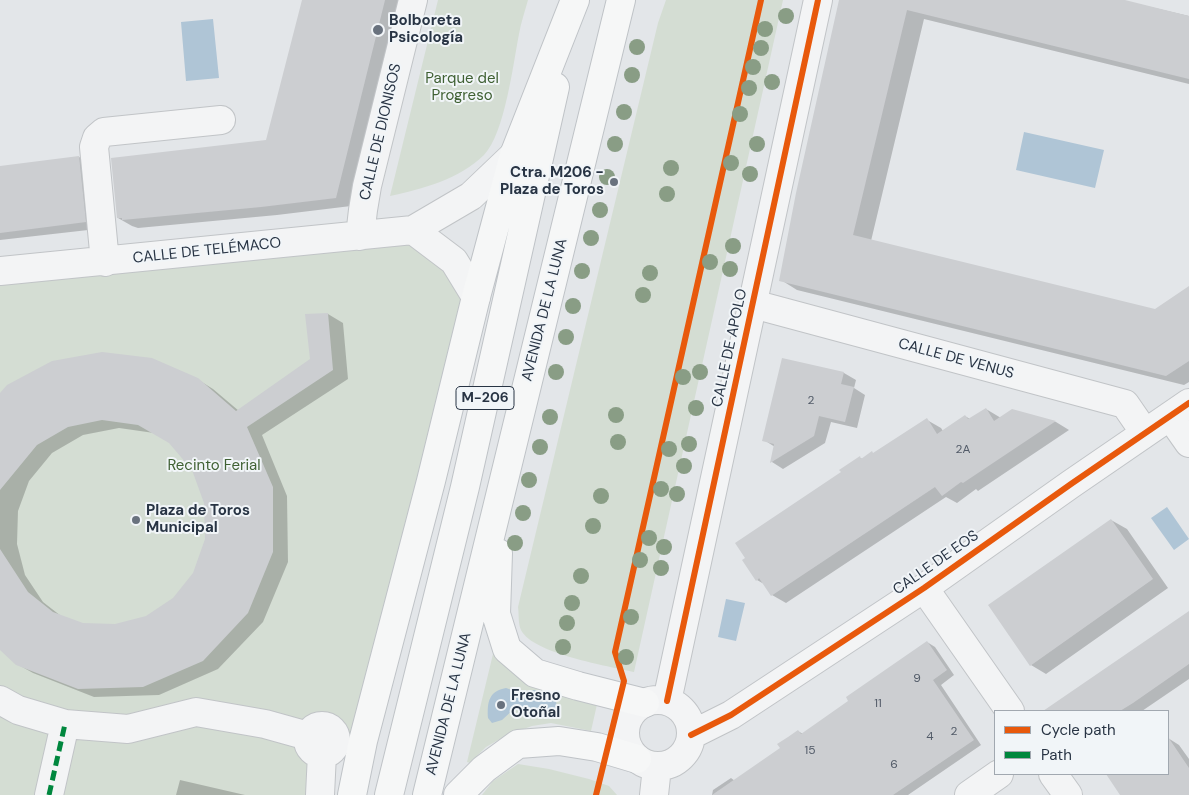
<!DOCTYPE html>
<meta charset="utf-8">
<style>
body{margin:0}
#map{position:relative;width:1189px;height:795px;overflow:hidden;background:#e3e6e9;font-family:"DM Sans",sans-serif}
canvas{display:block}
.legend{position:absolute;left:994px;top:710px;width:175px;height:65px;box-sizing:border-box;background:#f1f5f8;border:1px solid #a1a8b0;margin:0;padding:6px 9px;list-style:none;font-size:15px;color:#283444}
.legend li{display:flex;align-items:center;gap:10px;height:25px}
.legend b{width:25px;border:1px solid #a1a8b0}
</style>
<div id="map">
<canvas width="1189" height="795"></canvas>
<ul class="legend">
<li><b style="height:6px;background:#e8590c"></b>Cycle path</li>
<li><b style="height:6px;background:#00873e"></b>Path</li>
</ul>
</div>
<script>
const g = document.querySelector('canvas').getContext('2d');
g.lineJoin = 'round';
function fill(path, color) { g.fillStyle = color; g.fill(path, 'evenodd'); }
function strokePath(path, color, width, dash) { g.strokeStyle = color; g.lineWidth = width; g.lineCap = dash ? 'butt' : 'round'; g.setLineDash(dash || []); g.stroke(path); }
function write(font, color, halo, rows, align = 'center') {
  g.font = font + ' "DM Sans",sans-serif'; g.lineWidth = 4; g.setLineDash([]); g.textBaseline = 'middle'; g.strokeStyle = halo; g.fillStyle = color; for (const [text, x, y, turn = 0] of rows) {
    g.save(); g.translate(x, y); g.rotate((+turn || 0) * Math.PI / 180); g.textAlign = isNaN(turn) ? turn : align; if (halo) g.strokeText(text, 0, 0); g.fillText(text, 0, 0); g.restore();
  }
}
fill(new Path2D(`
 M438,0H528C525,11 521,22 519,34C513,64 505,133 484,155C460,179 422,189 390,196Z
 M666,0H783L634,672C609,666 533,654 521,630C518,624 519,613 518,607L658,23Z
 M405,229L476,297L363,741L337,739L335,746L330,752L320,795H0V271Z
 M498,653L598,700L591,731L551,723L532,726L507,735L486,747L470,763L467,762L493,654Z
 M518,764L549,769L589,779L609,786L617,795H482L493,781Z`), '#d4ddd3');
fill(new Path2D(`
 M213,19L219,78L186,81L181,22Z
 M1024,132L1104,150L1095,188L1016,170Z
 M1167,507L1189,539L1174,550L1151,518Z
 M726,599L745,603L736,641L718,637Z
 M506,688L523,694L534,690L553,695C558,703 557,708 554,717C539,719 529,710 514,709L502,720L492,723L488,718C487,702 489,691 506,688Z`), '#afc5d6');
fill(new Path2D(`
 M303,0H402L351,206L277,215L138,228L132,226L118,218L267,141Z
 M841,0H1121L1189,16V84L924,19L871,241L1155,310L1189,288V382L1184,385L797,290L781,280Z
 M79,157L91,164L97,229L0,240V167Z
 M328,314L343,323L348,379L262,435L287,496L288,562L263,622L218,669L159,695L94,697L33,673L17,664L0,648V395L197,379L213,389L239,411L311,360ZM119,428L154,433L170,442L193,469L206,503V539L194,573L174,599L147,617L115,626L83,624L61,616L43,602L25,575L17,544L18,511L29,481L52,453L83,435Z
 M783,359L844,373L856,380L854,388L865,395L857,428L831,422L825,443L783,469L772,462L775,447L764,440Z
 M986,409L1001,418L1012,411L1056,422L1069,430L978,491L976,489L957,503L946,497L786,603L772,595L764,584L757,580L842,473L860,458L863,459L874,454L927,420L941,428L943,431L965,416L970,419Z
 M1111,520L1127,529L1168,588L1046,674L1031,665Z
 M1189,613V679L1142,711H1053L1050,708Z
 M927,642L935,647L954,675L941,685L981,745L908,795H712L713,790L731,778L735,781L781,749L798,731L803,734L850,702Z
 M1168,738L1179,745L1189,759V795H1122L1110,778L1116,774H1168Z
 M180,780L245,795H176Z`), '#0003');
fill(new Path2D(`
 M302,0H385L336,198L261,207L122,220V218H117L111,158L266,140Z
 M839,0H1125L1189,16V79L907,10L853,235L1155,309L1189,286V361L1166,376L779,281L796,193Z
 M79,156L86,222L0,233V166Z
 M328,313L333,370L247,427L273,487V552L248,613L203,661L143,687L78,689L16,665L0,650V549L28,592L53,612L83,623L115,624L146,616L173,598L193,573L205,539L204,503L192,470L169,443L138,425L102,420L68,427L37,445L0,490V393L7,385L52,361L102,352L152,358L198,378L236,411L310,359L305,314Z
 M782,358L844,372L841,384L854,387L845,422L819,416L814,436L770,463L774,444L762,441Z
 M986,408L994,421L1012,409L1056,421L963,483L961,482L942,496L935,487L771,596L759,578L756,581L742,560L745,558L735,543L841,472L839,470L860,456L861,459L872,451L873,453L927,418L937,434L965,415L968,419Z
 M1111,519L1153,579L1030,666L988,605Z
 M1189,611V664L1133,703L1120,711H1043Z
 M927,641L947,670L933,680L974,740L893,795H712L780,748L777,744L788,737L798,730L801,734L848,701L846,697Z
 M1168,737L1189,768V795H1120L1106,774H1168Z`), '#ccced1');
const minor = new Path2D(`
 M413,230L454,261L476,297
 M360,236L363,210L367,186L413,0
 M105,262L94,147L97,138L104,132L221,120
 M0,271L413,230L471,196L514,155
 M753,304L1125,404L1145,433
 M1170,416L1189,443
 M924,588L1010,711
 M0,700L18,710L65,724L128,729L196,712L265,724L308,736
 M625 733a33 33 0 1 1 66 0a33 33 0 1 1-66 0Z
 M667,701L818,0
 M308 740a14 14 0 1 1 28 0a14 14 0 1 1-28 0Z
 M691,735L731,715L924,588L1071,484L1189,403
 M1053,774L1068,795
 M49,795L65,724
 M320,795L322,754
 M654,795L657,767
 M969,795L999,774`);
const major = new Path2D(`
 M498,553L496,614L507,649L535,673L578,686L645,703
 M352,795L363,741L431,481L476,297L514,155L575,0
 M389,795L465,487L555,87
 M427,795L621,0
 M458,795L484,769L518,744L559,741L597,747L637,759`);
strokePath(minor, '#c1c4c7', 30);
strokePath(major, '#bfc3c7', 30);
strokePath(minor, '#f3f4f5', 28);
strokePath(major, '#f6f7f7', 28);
strokePath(new Path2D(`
 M49,795L65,724`), '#00873e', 5, [10, 5]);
strokePath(new Path2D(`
 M667,701L818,0
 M691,735L731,715L924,588L1071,484L1189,403
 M596,795L624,681L615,652L761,0`), '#e8590c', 6);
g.fillStyle = '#899d85';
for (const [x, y] of [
 [786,16],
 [765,29],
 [637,47],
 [761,48],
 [753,67],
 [632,75],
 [772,82],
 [749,88],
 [624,112],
 [740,114],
 [615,144],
 [757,144],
 [731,163],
 [671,168],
 [750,174],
 [607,177],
 [667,194],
 [600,210],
 [591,238],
 [733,246],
 [710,262],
 [730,269],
 [582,271],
 [650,273],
 [643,295],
 [573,306],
 [566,337],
 [556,372],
 [700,372],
 [683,377],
 [696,408],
 [616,415],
 [550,417],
 [618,442],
 [689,444],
 [540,447],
 [669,449],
 [684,466],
 [529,480],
 [661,489],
 [677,494],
 [601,496],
 [523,513],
 [593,526],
 [649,538],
 [515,543],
 [664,547],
 [640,560],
 [661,568],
 [581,576],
 [572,603],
 [631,617],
 [567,623],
 [563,647],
 [626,657]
]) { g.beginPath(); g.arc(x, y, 8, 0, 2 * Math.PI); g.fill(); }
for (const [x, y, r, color] of [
 [378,30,6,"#69727e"],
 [614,182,5,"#69727e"],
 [136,520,5,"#69727e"],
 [501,705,5,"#69727e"]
]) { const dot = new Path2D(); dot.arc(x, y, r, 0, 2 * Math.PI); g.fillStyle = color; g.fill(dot); strokePath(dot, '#f1f5f8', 2); }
write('12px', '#525b68', null, [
 ["2",811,401],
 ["2A",963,450],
 ["9",917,679],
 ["11",878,704],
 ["2",954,732],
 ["4",930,737],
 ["15",810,751],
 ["6",894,765]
]);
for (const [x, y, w] of [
 [485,398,58]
]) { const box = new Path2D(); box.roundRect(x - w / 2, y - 11.5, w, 23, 4); g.fillStyle = '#f1f5f8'; g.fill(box); strokePath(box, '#283444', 1); }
write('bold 14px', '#283444', null, [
 ["M-206",485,398]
]);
write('bold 15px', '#283444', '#f1f5f8', [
 ["Bolboreta",389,21],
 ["Psicología",389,38],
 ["Ctra. M206 -",604,173,"right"],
 ["Plaza de Toros",604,190,"right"],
 ["Plaza de Toros",146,511],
 ["Municipal",146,528],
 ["Fresno",511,696],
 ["Otoñal",511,713]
], 'left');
write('15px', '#406134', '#f1f5f8', [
 ["Parque del",462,79],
 ["Progreso",462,96],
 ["Recinto Ferial",214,466]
]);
write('15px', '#283444', '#f1f5f8', [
 ["CALLE DE DIONISOS",381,132,-77],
 ["CALLE DE TELÉMACO",207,251,-6],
 ["AVENIDA DE LA LUNA",545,310,-76],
 ["CALLE DE APOLO",730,348,-78],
 ["CALLE DE VENUS",956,359,15],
 ["CALLE DE EOS",936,563,-35],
 ["AVENIDA DE LA LUNA",449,704,-76]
]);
</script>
